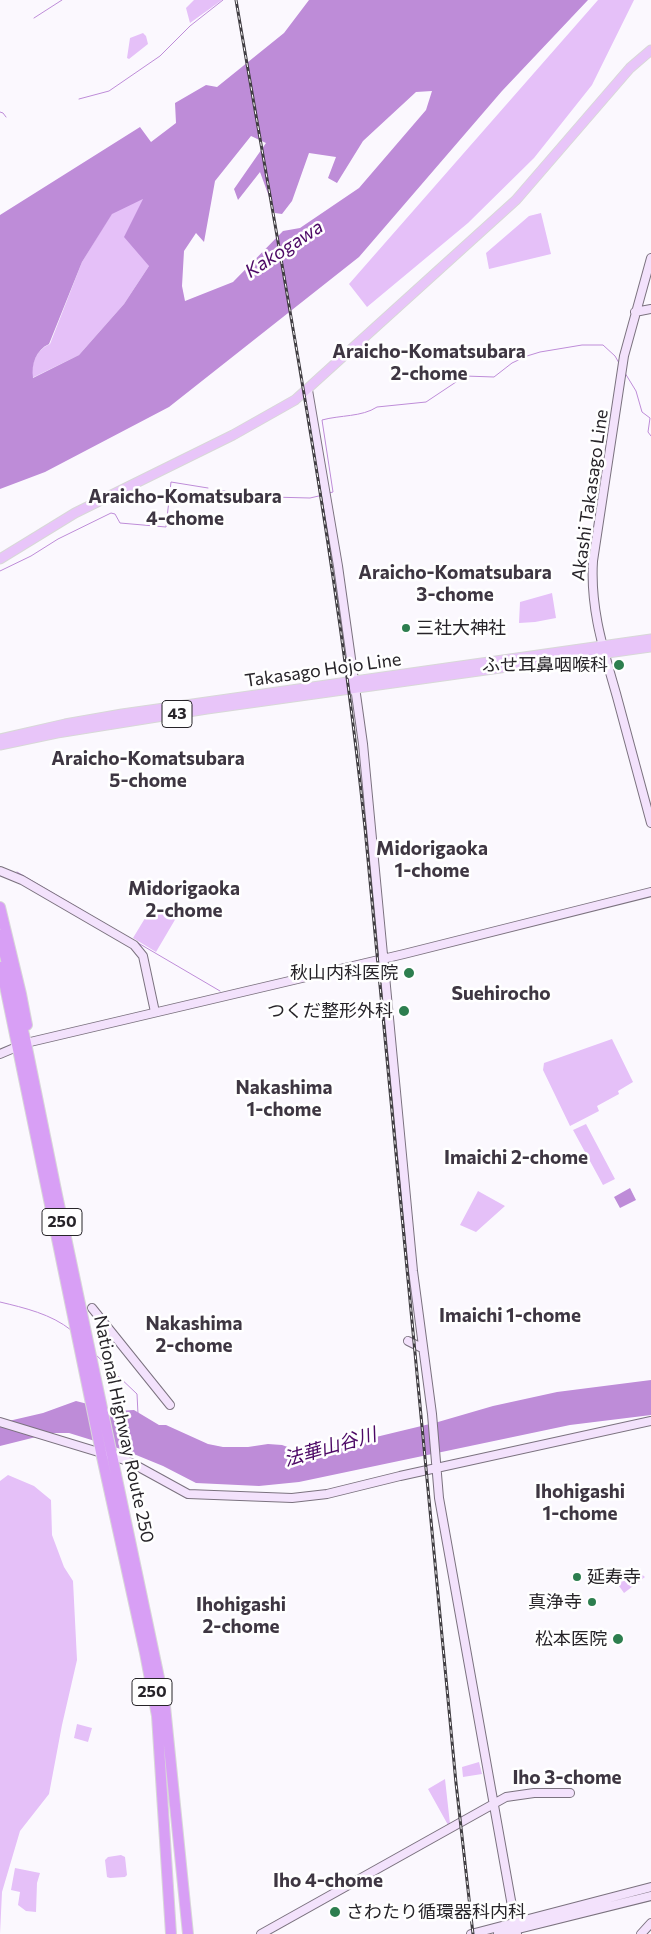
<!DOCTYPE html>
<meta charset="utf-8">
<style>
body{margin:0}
canvas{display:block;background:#fbf8fe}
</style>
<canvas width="651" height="1934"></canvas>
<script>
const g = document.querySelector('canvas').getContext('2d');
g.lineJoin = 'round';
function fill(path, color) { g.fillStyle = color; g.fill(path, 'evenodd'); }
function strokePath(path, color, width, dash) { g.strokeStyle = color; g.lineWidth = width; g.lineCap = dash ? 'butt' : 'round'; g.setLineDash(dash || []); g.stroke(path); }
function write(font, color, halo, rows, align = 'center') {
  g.font = font + ' Commissioner,"Noto Sans JP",sans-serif'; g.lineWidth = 5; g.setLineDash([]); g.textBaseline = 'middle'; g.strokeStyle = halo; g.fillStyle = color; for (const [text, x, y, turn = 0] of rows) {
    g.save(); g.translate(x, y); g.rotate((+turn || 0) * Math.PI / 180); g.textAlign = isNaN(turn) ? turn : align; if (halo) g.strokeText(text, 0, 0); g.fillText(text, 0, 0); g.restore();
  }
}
fill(new Path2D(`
 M194,0H222L190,23L186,8Z
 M598,0H634L592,85L534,158L468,223L367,307L349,284Z
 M143,33L146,36L148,44L129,59L127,58L130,38Z
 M144,198L149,266L124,304L79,355L32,378C31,364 36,350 50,344L82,262L112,213Z
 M541,213L551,254L489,269L486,253L529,216Z
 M552,593L556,618L535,622L519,623L520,602Z
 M153,905L176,918L156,952L133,938Z
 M612,1039L633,1082L618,1091L619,1094L597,1106L599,1111L570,1126L543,1070L544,1063Z
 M586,1124L615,1179L603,1185L573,1130Z
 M478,1191L505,1206L476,1232L460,1225Z
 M8,1475L34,1486L51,1500L52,1535L64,1567L73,1581L77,1660L62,1725L49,1794L20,1831L2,1892L0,1934V1481Z
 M621,1571L639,1572L645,1577L624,1593L614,1579Z
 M77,1724L92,1728L88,1742L74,1738Z
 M479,1762L482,1774L463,1777L462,1767Z
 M445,1779L450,1824L448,1825L428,1789Z
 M121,1855L125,1857L127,1875L125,1877L110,1878L107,1877L105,1860L108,1857Z
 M15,1868L40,1873L37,1883L36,1912L26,1911L18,1905L20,1892L11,1890Z`), '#e5c0f8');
fill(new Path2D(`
 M309,0H588L502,91L359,257L169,407L45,472L0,489V215L140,127L151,142L176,123L175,103L206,85L217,87L284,33ZM432,91L426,110L359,188L300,228L283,231L233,282L185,301L182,286L184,251L196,233L204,242L215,181L251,136L266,143L234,189L238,200L260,172L275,213L282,214L292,201L309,153L336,157L328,178L337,183L363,141L416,92ZM143,199L124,237L149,266L124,304L79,355L33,378C31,364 36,350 49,344L82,262L112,214Z
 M630,1188L636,1200L620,1208L614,1197Z
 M651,1380V1415L570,1425L299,1482L259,1486L196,1483L163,1466L124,1450L69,1433H52L0,1446V1423L43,1413L76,1401L115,1411L134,1410L159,1425H166L208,1444L223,1447H248L268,1444L282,1445L302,1452L318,1451L438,1422L493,1406L557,1392Z`), '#be8cd8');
strokePath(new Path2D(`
 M34,18L62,0
 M79,99L109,91L160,56L190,26L223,0
 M0,112L3,113L6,117
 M625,373L636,391L642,412L650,418L648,432L651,436
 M219,490L261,498
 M329,493L333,492L322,420C340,415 362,417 377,407L426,402L465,376L494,377L512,363L527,356L540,352L582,345H603L615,356L619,363
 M271,497L310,498L323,495
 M0,571L31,556L58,539L111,513L115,514L120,523L166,527L171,482L208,488
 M17,872L220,991
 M0,1302C25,1308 51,1314 71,1330
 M95,1354L137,1394L138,1414`), '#be8cd8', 1);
const secondary = new Path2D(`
 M651,258L624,356L593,561C590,610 604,651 617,697C628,739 640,781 651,823
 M635,312L651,309
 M308,390L338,566L363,744L413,1271L432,1414L439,1498L517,1934
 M0,871L22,880L134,945L143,956L155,1012
 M0,1054L26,1043L404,954L651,892
 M92,1308L170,1405
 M408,1341L420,1347
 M0,1422L128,1461L188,1494L292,1498L327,1494L400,1476L651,1421
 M261,1934L506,1797L534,1793H570
 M471,1934L651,1887
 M498,1934L651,1896
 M641,1934L651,1923`);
const primary = new Path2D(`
 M0,559L75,513L233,435L295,400L516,200L630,68L651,50
 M0,739L65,724L122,714L651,639
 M0,745L57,733L207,709L651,647`);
const highway = new Path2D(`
 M0,907L21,994L27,1025
 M0,935L26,1043L57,1195L165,1706L188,1934
 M1,967L102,1457L145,1653L157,1716L171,1934`);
strokePath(secondary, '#7b727f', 10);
strokePath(primary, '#d8d8d8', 11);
strokePath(highway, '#d8d8d8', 12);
strokePath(secondary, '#f3e2fc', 8);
strokePath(primary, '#e8c5f9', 9);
strokePath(highway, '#d89ff5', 10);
const rail = new Path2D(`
 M236,0C283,275 336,550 365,828L456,1783L473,1934`);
strokePath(rail, '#413e43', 3);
strokePath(rail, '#fff', 1, [4]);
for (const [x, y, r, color] of [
 [406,628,5,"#2d7e4f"],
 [619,665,6,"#2d7e4f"],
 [409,973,6,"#2d7e4f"],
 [404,1011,6,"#2d7e4f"],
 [577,1577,5,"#2d7e4f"],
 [592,1602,5,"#2d7e4f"],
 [618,1639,6,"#2d7e4f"],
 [335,1912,6,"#2d7e4f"]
]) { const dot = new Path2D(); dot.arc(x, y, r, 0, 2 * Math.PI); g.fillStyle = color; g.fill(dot); strokePath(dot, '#fff', 2); }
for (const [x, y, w] of [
 [177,714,30],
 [62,1222,40],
 [152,1692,40]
]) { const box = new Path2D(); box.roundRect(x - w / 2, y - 13.5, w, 27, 4); g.fillStyle = '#fff'; g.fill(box); strokePath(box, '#272429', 1); }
write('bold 16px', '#272429', null, [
 ["43",177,714],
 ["250",62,1222],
 ["250",152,1692]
]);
write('18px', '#272429', '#fff', [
 ["Akashi Takasago Line",590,495,-82],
 ["Takasago Hojo Line",323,670,-8],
 ["National Highway Route 250",124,1429,78]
]);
write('18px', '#272429', '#fff', [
 ["三社大神社",416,628,"left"],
 ["ふせ耳鼻咽喉科",608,665],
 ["秋山内科医院",398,973],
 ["つくだ整形外科",393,1011],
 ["延寿寺",587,1577,"left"],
 ["真浄寺",582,1602],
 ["松本医院",607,1639],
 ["さわたり循環器科内科",346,1912,"left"]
], 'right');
write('italic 19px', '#4d0966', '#fff', [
 ["Kakogawa",284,249,-33],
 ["法華山谷川",330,1447,-16]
]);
write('bold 19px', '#3e3642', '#fff', [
 ["Araicho-Komatsubara",429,352],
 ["2-chome",429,374],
 ["Araicho-Komatsubara",185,497],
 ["4-chome",185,519],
 ["Araicho-Komatsubara",455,573],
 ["3-chome",455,595],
 ["Araicho-Komatsubara",148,759],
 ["5-chome",148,781],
 ["Midorigaoka",432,849],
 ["1-chome",432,871],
 ["Midorigaoka",184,889],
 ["2-chome",184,911],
 ["Suehirocho",501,994],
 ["Nakashima",284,1088],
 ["1-chome",284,1110],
 ["Imaichi 2-chome",516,1158],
 ["Imaichi 1-chome",510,1316],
 ["Nakashima",194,1324],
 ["2-chome",194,1346],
 ["Ihohigashi",580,1492],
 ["1-chome",580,1514],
 ["Ihohigashi",241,1605],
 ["2-chome",241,1627],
 ["Iho 3-chome",567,1778],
 ["Iho 4-chome",328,1881]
]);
</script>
